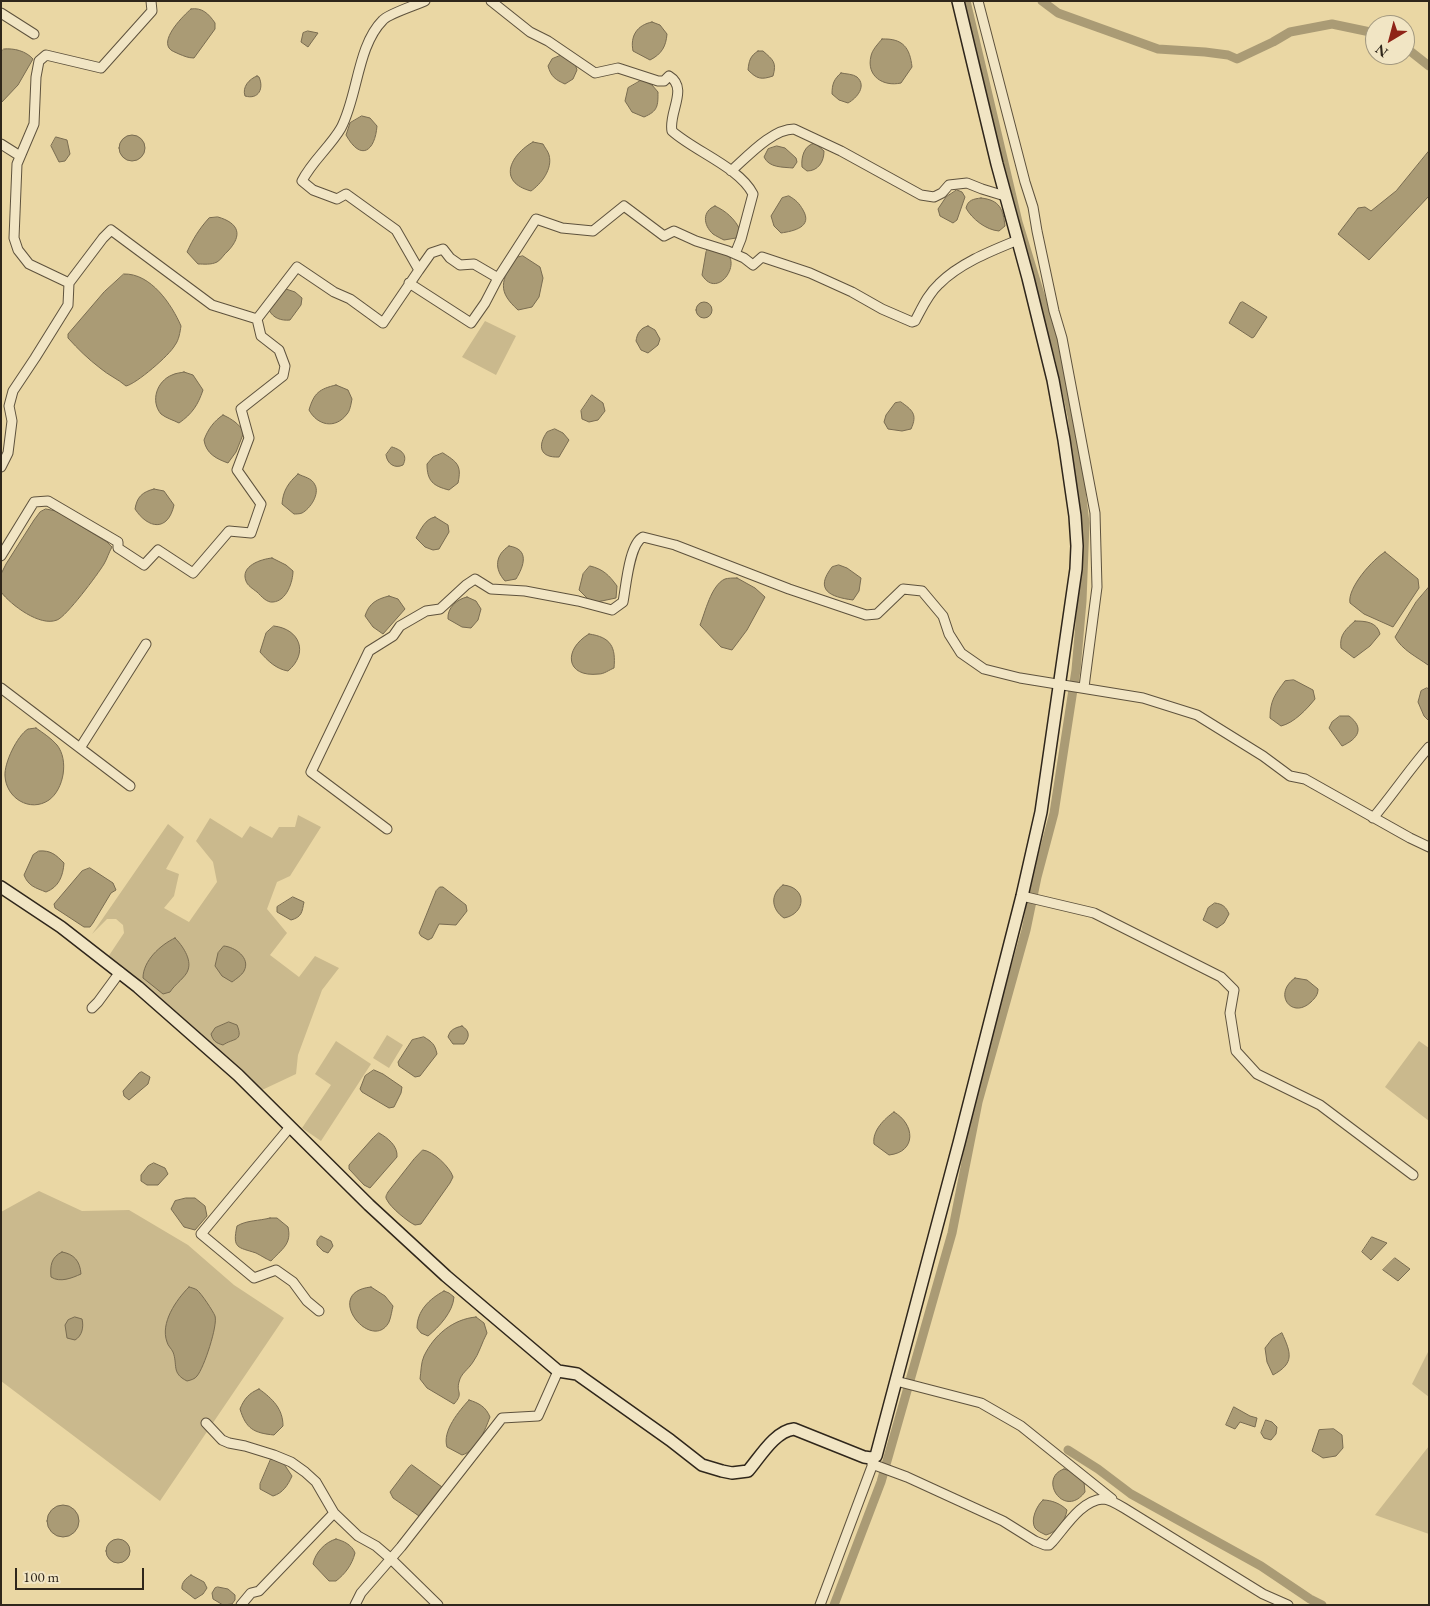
<!DOCTYPE html>
<style>
body{margin:0}
#map{position:relative;width:1430px;height:1606px;overflow:hidden;background:#ead7a4;font-family:"EB Garamond",serif}
canvas{display:block}
.frame{position:absolute;inset:0;border:2px solid #2f261b;pointer-events:none}
.north{position:absolute;left:1365px;top:15px;width:50px;height:50px;box-sizing:border-box;background:#f1e5c4;border:1px solid #a39980;border-radius:50%;rotate:217deg;font-size:14px;font-weight:700;line-height:20px;text-align:center;color:#2f261b}
.north::after{content:'';display:block;margin:auto;width:18px;height:22px;background:#8f2418;clip-path:polygon(50% 0,100% 100%,50% 72%,0 100%)}
.scale{position:absolute;left:15px;top:1568px;width:129px;height:22px;box-sizing:border-box;border:2px solid #2f261b;border-top:0;padding-left:6px;font-size:15px;line-height:18px;white-space:nowrap;color:#2f261b;-webkit-text-stroke:4px #f1e5c4;paint-order:stroke}
</style>
<div id="map">
<canvas width="1430" height="1606"></canvas>
<div class="frame"></div>
<div class="north">N</div>
<div class="scale">100 m</div>
</div>
<script>
const g = document.querySelector('canvas').getContext('2d');
g.lineJoin = 'round';
function fill(path, color) { g.fillStyle = color; g.fill(path, 'evenodd'); }
function strokePath(path, color, width, dash) { g.strokeStyle = color; g.lineWidth = width; g.lineCap = dash ? 'butt' : 'round'; g.setLineDash(dash || []); g.stroke(path); }
fill(new Path2D(`
 M485,321L516,336L496,375L462,357Z
 M298,815L321,827L290,876L277,882L267,909L287,933L270,955L299,977L315,956L339,968L322,990L298,1055L296,1074L262,1090L254,1088L108,957L124,933L123,925L116,919H107L92,934L168,824L184,837L166,869L179,874L174,896L164,908L189,922L217,882L213,862L196,841L210,818L242,838L250,826L272,838L279,827H295Z
 M387,1035L403,1045L389,1068L373,1058Z
 M336,1041L371,1064L321,1141L302,1128L331,1085L315,1074Z
 M1419,1041L1429,1048V1121L1385,1087Z
 M39,1191L82,1211L129,1210L188,1245L234,1285L284,1318L160,1501L1,1381V1212Z
 M1429,1350V1397L1412,1384Z
 M1429,1446V1534L1375,1515Z`), '#cab98d');
const water = new Path2D(`
 M191,9C202,7 209,14 215,23V29L194,58C188,58 184,56 179,54C175,52 171,51 169,48C162,37 183,16 191,9Z
 M652,22L660,25L667,34C666,46 662,54 650,60L633,51C630,36 637,25 652,22Z
 M308,31L318,33L308,47L301,42L303,33Z
 M882,39C903,38 910,48 912,67L901,83C883,87 866,76 871,56C872,50 878,44 882,39Z
 M4,49C14,48 26,51 33,59L18,85L1,103V52Z
 M758,51H763C773,60 777,62 773,76C761,80 757,79 748,70C749,61 750,56 758,51Z
 M562,55L574,61L577,70L573,79L565,84C556,80 551,77 548,66L552,59Z
 M841,73C846,74 853,74 857,77C867,86 857,98 848,103L839,100L832,94C832,84 834,79 841,73Z
 M257,76L259,77C264,88 259,100 245,96C242,87 249,79 257,76Z
 M642,80L652,85L658,92C658,106 658,111 644,117L632,112L625,101L628,88Z
 M362,116L370,118L377,126C375,151 361,162 346,135L350,123Z
 M119 148a13 13 0 1 1 26 0a13 13 0 1 1-26 0Z
 M56,137L67,140L70,154L65,161L59,162L51,146Z
 M533,142L543,144C545,148 548,151 549,155C553,169 541,184 531,191C497,182 510,155 533,142Z
 M815,143L824,151C824,162 818,171 807,171L802,167C801,157 804,145 815,143Z
 M777,146L785,148L796,158L797,162L793,168C783,167 769,168 764,157L768,149Z
 M1429,151V196L1369,260L1338,234L1358,208L1365,207L1371,211L1396,191Z
 M957,190L962,192L965,197L957,220L953,223L940,216L938,209L946,197Z
 M789,196C796,200 799,203 803,210C813,227 794,231 781,233L774,226L771,216L782,198Z
 M981,198C1000,200 1003,209 1005,226L999,231C986,230 972,219 966,208C968,200 973,199 981,198Z
 M715,206C726,211 735,219 740,230L736,238L724,240C720,238 716,236 713,234C703,225 702,211 715,206Z
 M218,217C239,223 243,235 228,251C224,254 221,260 217,262C211,265 204,264 198,264L187,252C193,239 199,229 209,218Z
 M708,249L729,256C738,269 716,298 702,275L706,252Z
 M523,256L540,267L543,278L539,297L532,307L518,310C497,291 501,281 515,258Z
 M124,274C151,273 172,305 181,326C180,332 179,340 175,345C170,355 136,384 126,386C118,379 108,375 100,368C88,359 78,349 68,338V334L104,292Z
 M286,289L295,292L302,298L301,305L290,320C281,321 273,318 269,310L281,293Z
 M696 310a8 8 0 1 1 16 0a8 8 0 1 1-16 0Z
 M1243,302L1267,317L1254,337L1252,338L1229,323L1240,303Z
 M648,326L655,330L660,339L658,345L648,353L641,350L636,341C637,334 640,328 648,326Z
 M184,372L193,375L203,390C198,405 192,414 179,423C173,420 166,418 161,414C150,401 157,381 172,375C176,373 180,373 184,372Z
 M336,385L348,390L352,399C351,404 350,411 347,414C335,430 317,425 309,410C314,393 319,389 336,385Z
 M592,395L603,403L605,411L598,420L589,422L582,419L581,411Z
 M901,402C912,410 918,414 911,429L902,431L888,429L884,422L886,415L895,403Z
 M223,415C232,419 239,424 244,432L236,452L228,463C217,459 206,454 204,440C208,429 214,421 223,415Z
 M555,429L563,433L569,440L559,457C540,458 537,446 547,432Z
 M392,447C402,450 408,455 403,465C395,469 387,464 386,455Z
 M443,453C457,462 462,465 458,483L449,490C433,486 427,481 427,464L433,457Z
 M298,474C304,477 312,478 315,485C320,494 310,509 302,513C300,514 295,514 294,514L282,504C283,491 288,483 298,474Z
 M154,489L164,491L174,505C168,532 148,529 135,509C137,497 142,492 154,489Z
 M46,509L56,511L107,542L112,547C109,552 107,559 104,564C98,574 66,617 57,620C40,627 11,605 1,592V574L6,564L34,520L40,512Z
 M435,517L448,525L449,532L439,549L433,550L425,547L416,538C421,529 425,519 435,517Z
 M509,546C530,549 524,566 516,579L505,581C494,569 495,555 509,546Z
 M1385,552L1418,579L1419,588L1393,627L1364,614L1350,603C1347,588 1373,559 1385,552Z
 M272,558L286,565L293,571C293,581 287,601 273,602C267,603 261,596 257,592C253,589 247,585 246,581C240,566 261,559 272,558Z
 M839,565L847,568L861,578L859,591L853,600C830,597 814,590 832,567Z
 M590,566C603,569 609,575 617,586L616,598L592,603L579,590L583,574Z
 M737,578L755,588L765,597L747,630L732,650L721,647L700,625C705,613 711,585 725,579C728,578 733,578 737,578Z
 M1429,587V663L1428,665C1417,657 1402,650 1395,637L1416,602Z
 M389,596L398,599L405,609L383,634L373,627L365,616C369,603 377,599 389,596Z
 M467,597L476,601L481,609L478,620L471,628L462,627L448,619C447,608 457,599 467,597Z
 M1355,621C1366,621 1377,622 1380,634L1370,646L1354,658L1341,648C1339,635 1346,629 1355,621Z
 M274,626C300,629 309,653 288,671C276,669 268,661 260,652L266,633Z
 M589,634C611,637 616,647 614,668C609,670 604,674 599,674C565,678 563,649 589,634Z
 M1294,680L1313,690L1315,699C1307,709 1294,723 1281,726L1270,718C1270,701 1275,694 1285,681Z
 M1427,688L1429,689V721L1424,716L1418,702L1421,691Z
 M1340,716H1349C1365,728 1358,739 1342,746L1329,728L1332,722Z
 M36,728C43,733 51,738 57,745C69,760 64,789 49,800C30,813 6,798 5,776C4,763 17,736 28,729C29,729 35,728 36,728Z
 M39,851C51,850 56,855 64,863C63,876 59,887 46,892C36,888 28,886 24,875L33,855Z
 M90,868L113,883L116,890L111,893L93,923L90,927H84L55,908L54,904L82,871Z
 M783,885C808,887 806,914 784,918C772,910 769,895 783,885Z
 M440,887H443L466,905L467,911L456,925L439,924L432,938L428,940L421,936L419,933L436,891Z
 M293,897L304,902C302,912 302,917 291,920L277,912V907Z
 M1215,903C1223,904 1226,907 1229,914L1224,923L1217,928L1203,920L1208,908Z
 M175,938C182,945 192,959 188,970C186,977 175,984 170,992L163,994L143,978C143,961 160,945 175,938Z
 M224,946C235,947 251,958 244,971C242,975 236,979 232,982L222,976L215,966L218,953Z
 M1295,978L1307,980L1318,989C1318,995 1315,998 1311,1002C1292,1020 1272,994 1295,978Z
 M229,1022L237,1025C244,1042 233,1038 223,1045C216,1043 213,1041 211,1034L215,1028Z
 M462,1026C470,1031 470,1037 464,1044H453L448,1037C450,1030 454,1028 462,1026Z
 M424,1037C432,1042 435,1044 437,1054L420,1076L415,1077L399,1066L398,1062L412,1040Z
 M374,1070L383,1074L402,1087L401,1093L394,1107L389,1108L362,1092L360,1089L365,1076Z
 M142,1072L150,1077L148,1084L129,1100L124,1096L123,1091L139,1073Z
 M894,1112C915,1124 917,1152 889,1155L874,1144C872,1131 884,1119 894,1112Z
 M379,1133C388,1138 398,1146 397,1157L370,1188L364,1185L349,1169V1165L373,1138Z
 M423,1150C433,1151 450,1167 453,1177L450,1183L421,1224L415,1225C408,1222 390,1207 387,1200C385,1197 386,1196 388,1192L414,1159Z
 M154,1163L165,1168L168,1174L158,1185H147L141,1181V1175L148,1166Z
 M186,1198H195L205,1206L207,1216L195,1230L184,1227L171,1209L175,1201Z
 M270,1218H277L288,1227C292,1244 282,1249 271,1261C266,1259 262,1256 256,1253C238,1247 232,1249 237,1226C247,1220 259,1221 270,1218Z
 M321,1236L331,1241L333,1246L328,1253L323,1251L317,1245V1241Z
 M1372,1237L1387,1243L1371,1260L1362,1252Z
 M62,1252C74,1254 80,1261 81,1274C72,1278 60,1283 51,1277C50,1266 51,1257 62,1252Z
 M1395,1258L1410,1269L1398,1281L1383,1270Z
 M189,1287C190,1287 196,1289 197,1290C201,1293 213,1311 215,1316C218,1325 204,1368 197,1376C195,1379 191,1380 187,1381C171,1373 178,1365 173,1352C171,1348 168,1346 167,1342C160,1323 176,1300 189,1287Z
 M371,1287L385,1296L393,1306C392,1310 391,1317 389,1322C372,1354 321,1292 371,1287Z
 M444,1291L449,1293L454,1297C453,1312 439,1327 428,1336L421,1333L417,1328C417,1311 429,1299 444,1291Z
 M75,1317L82,1319C84,1327 82,1336 75,1340L67,1338L65,1325L68,1320Z
 M476,1317L484,1323L487,1333C482,1342 479,1354 473,1362C468,1370 461,1373 459,1382C456,1393 464,1393 454,1404L427,1388L420,1379C421,1372 421,1362 424,1356C434,1335 453,1319 476,1317Z
 M1282,1333C1291,1353 1295,1363 1273,1375L1267,1362L1265,1348L1272,1339Z
 M259,1389C273,1399 283,1409 283,1426L274,1435C254,1433 246,1429 240,1409C244,1399 249,1393 259,1389Z
 M469,1400C479,1403 486,1407 490,1417C485,1430 477,1451 462,1455L447,1447C442,1431 459,1411 469,1400Z
 M1234,1407L1250,1416L1257,1418L1255,1427L1240,1422L1235,1429L1226,1425Z
 M1266,1420L1272,1422L1277,1427L1276,1434L1271,1440L1264,1438L1261,1433Z
 M1334,1429L1342,1435L1343,1448L1336,1456L1323,1458L1312,1451L1319,1430Z
 M271,1459L282,1461L292,1476C288,1485 283,1493 273,1496L260,1489V1484Z
 M412,1465L442,1487V1490L423,1515L419,1516L393,1498L390,1492L409,1467Z
 M1064,1469L1070,1471L1084,1482L1085,1492C1064,1520 1037,1478 1064,1469Z
 M1043,1500C1052,1500 1061,1504 1067,1510C1065,1522 1057,1532 1046,1535C1042,1533 1037,1531 1035,1528C1030,1520 1037,1505 1043,1500Z
 M47 1521a16 16 0 1 1 32 0a16 16 0 1 1-32 0Z
 M106 1551a12 12 0 1 1 24 0a12 12 0 1 1-24 0Z
 M336,1539C344,1541 352,1545 355,1553C352,1565 345,1574 336,1581H329L313,1564C315,1553 325,1542 336,1539Z
 M191,1575L204,1582L207,1588L203,1594L195,1599L182,1589C181,1583 186,1578 191,1575Z
 M218,1587L228,1589L235,1595V1600L232,1604L223,1605L213,1599L212,1593L215,1588Z`);
fill(water, '#aa9b75');
strokePath(water, '#796c51', 1);
strokePath(new Path2D(`
 M1042,1L1058,13L1158,49L1205,52L1228,55L1237,59L1273,42L1290,32L1332,24L1375,33
 M1405,47L1429,66
 M1068,1450L1098,1469L1131,1494L1261,1566L1310,1599L1322,1605
 M834,1605L881,1482L952,1233L978,1102L1026,930L1037,877L1054,813L1076,670L1082,601L1085,523L1072,416L1060,360L1018,222L966,1`), '#aa9b75', 9);
const street = new Path2D(`
 M425,1C416,5 388,14 383,20C357,46 358,96 341,128C330,147 312,161 302,181L313,190L337,199L346,194L396,230L419,270L431,253L443,249L450,258L460,265L474,264L498,278
 M491,1L530,32L548,41L595,73L618,68L658,81H664L669,76C689,88 668,113 672,131C694,151 739,167 753,194L741,239L735,254
 M978,1L1025,182L1033,207L1037,231L1054,311L1062,338L1095,513L1097,587L1084,687
 M1,13L34,34
 M1,144L20,156
 M731,171C747,157 772,129 794,129L841,151L921,195L934,197L942,193L949,185L967,183L982,189L1005,196
 M69,283L29,264L18,250L14,238L17,164L34,124L36,77L39,61L46,55L101,68L152,11L151,1
 M409,283L471,323L485,303L498,278L536,219L562,228L593,231L624,206L664,236L674,231L696,241L728,251L744,258L753,265L762,257L810,273L852,292L882,309L912,322L915,321C922,308 928,294 939,284C960,263 991,251 1018,240
 M1,467L8,453L12,421L9,406L13,391L35,358L68,305L69,283L103,238L111,230L212,305L257,319
 M1,556L34,502L48,501L118,542V548L144,565L158,550L193,573L229,531L251,533L261,504L237,470L249,438L241,409L283,376L285,366L279,350L261,336L257,319L297,267L334,292L350,299L383,323L419,270
 M1,688L130,786
 M80,748L146,644
 M1373,818C1393,794 1409,770 1429,747
 M387,829L311,772L369,651L393,636L400,626L426,611L440,609L466,585L475,579L491,589L525,591L578,601L612,610L623,602C626,587 629,544 643,537L675,545L789,589L866,615L877,614L903,589L922,591L943,616L949,634L961,653L984,669L1020,678L1143,698L1197,715L1263,756L1290,776L1305,779L1410,838L1429,847
 M1022,896L1094,913L1221,977L1234,990L1230,1013L1236,1051L1257,1074L1320,1105L1413,1175
 M92,1008L98,1002L120,972
 M290,1127L201,1234L254,1278L276,1270L293,1282L307,1301L319,1311
 M896,1381L981,1403L1021,1426L1112,1499
 M206,1423L222,1440L229,1443L245,1446L274,1455L291,1462L305,1472L316,1482L334,1513L358,1536L376,1546L390,1558L438,1605
 M872,1464L907,1477L1003,1521L1035,1541L1045,1545H1049L1053,1541C1066,1526 1082,1500 1103,1499C1109,1499 1119,1505 1124,1508L1263,1594L1288,1605
 M241,1605L251,1593L259,1591L334,1513
 M355,1605L361,1593L401,1547L502,1418L538,1416L558,1371
 M820,1605L874,1461`);
const secondary = new Path2D(`
 M1,887L61,927L138,987L238,1075L369,1205L446,1276L558,1371L577,1374L670,1440L702,1465L722,1471L732,1473L748,1471C760,1457 775,1431 794,1429L864,1457L871,1458L876,1456L959,1143L1022,896L1041,812L1076,569L1077,546L1075,516L1064,440L1053,380L1028,278L997,164L958,1`);
strokePath(street, '#5e523d', 11);
strokePath(secondary, '#2f261b', 14);
strokePath(street, '#f1e5c4', 9);
strokePath(secondary, '#f1e5c4', 11);
</script>
